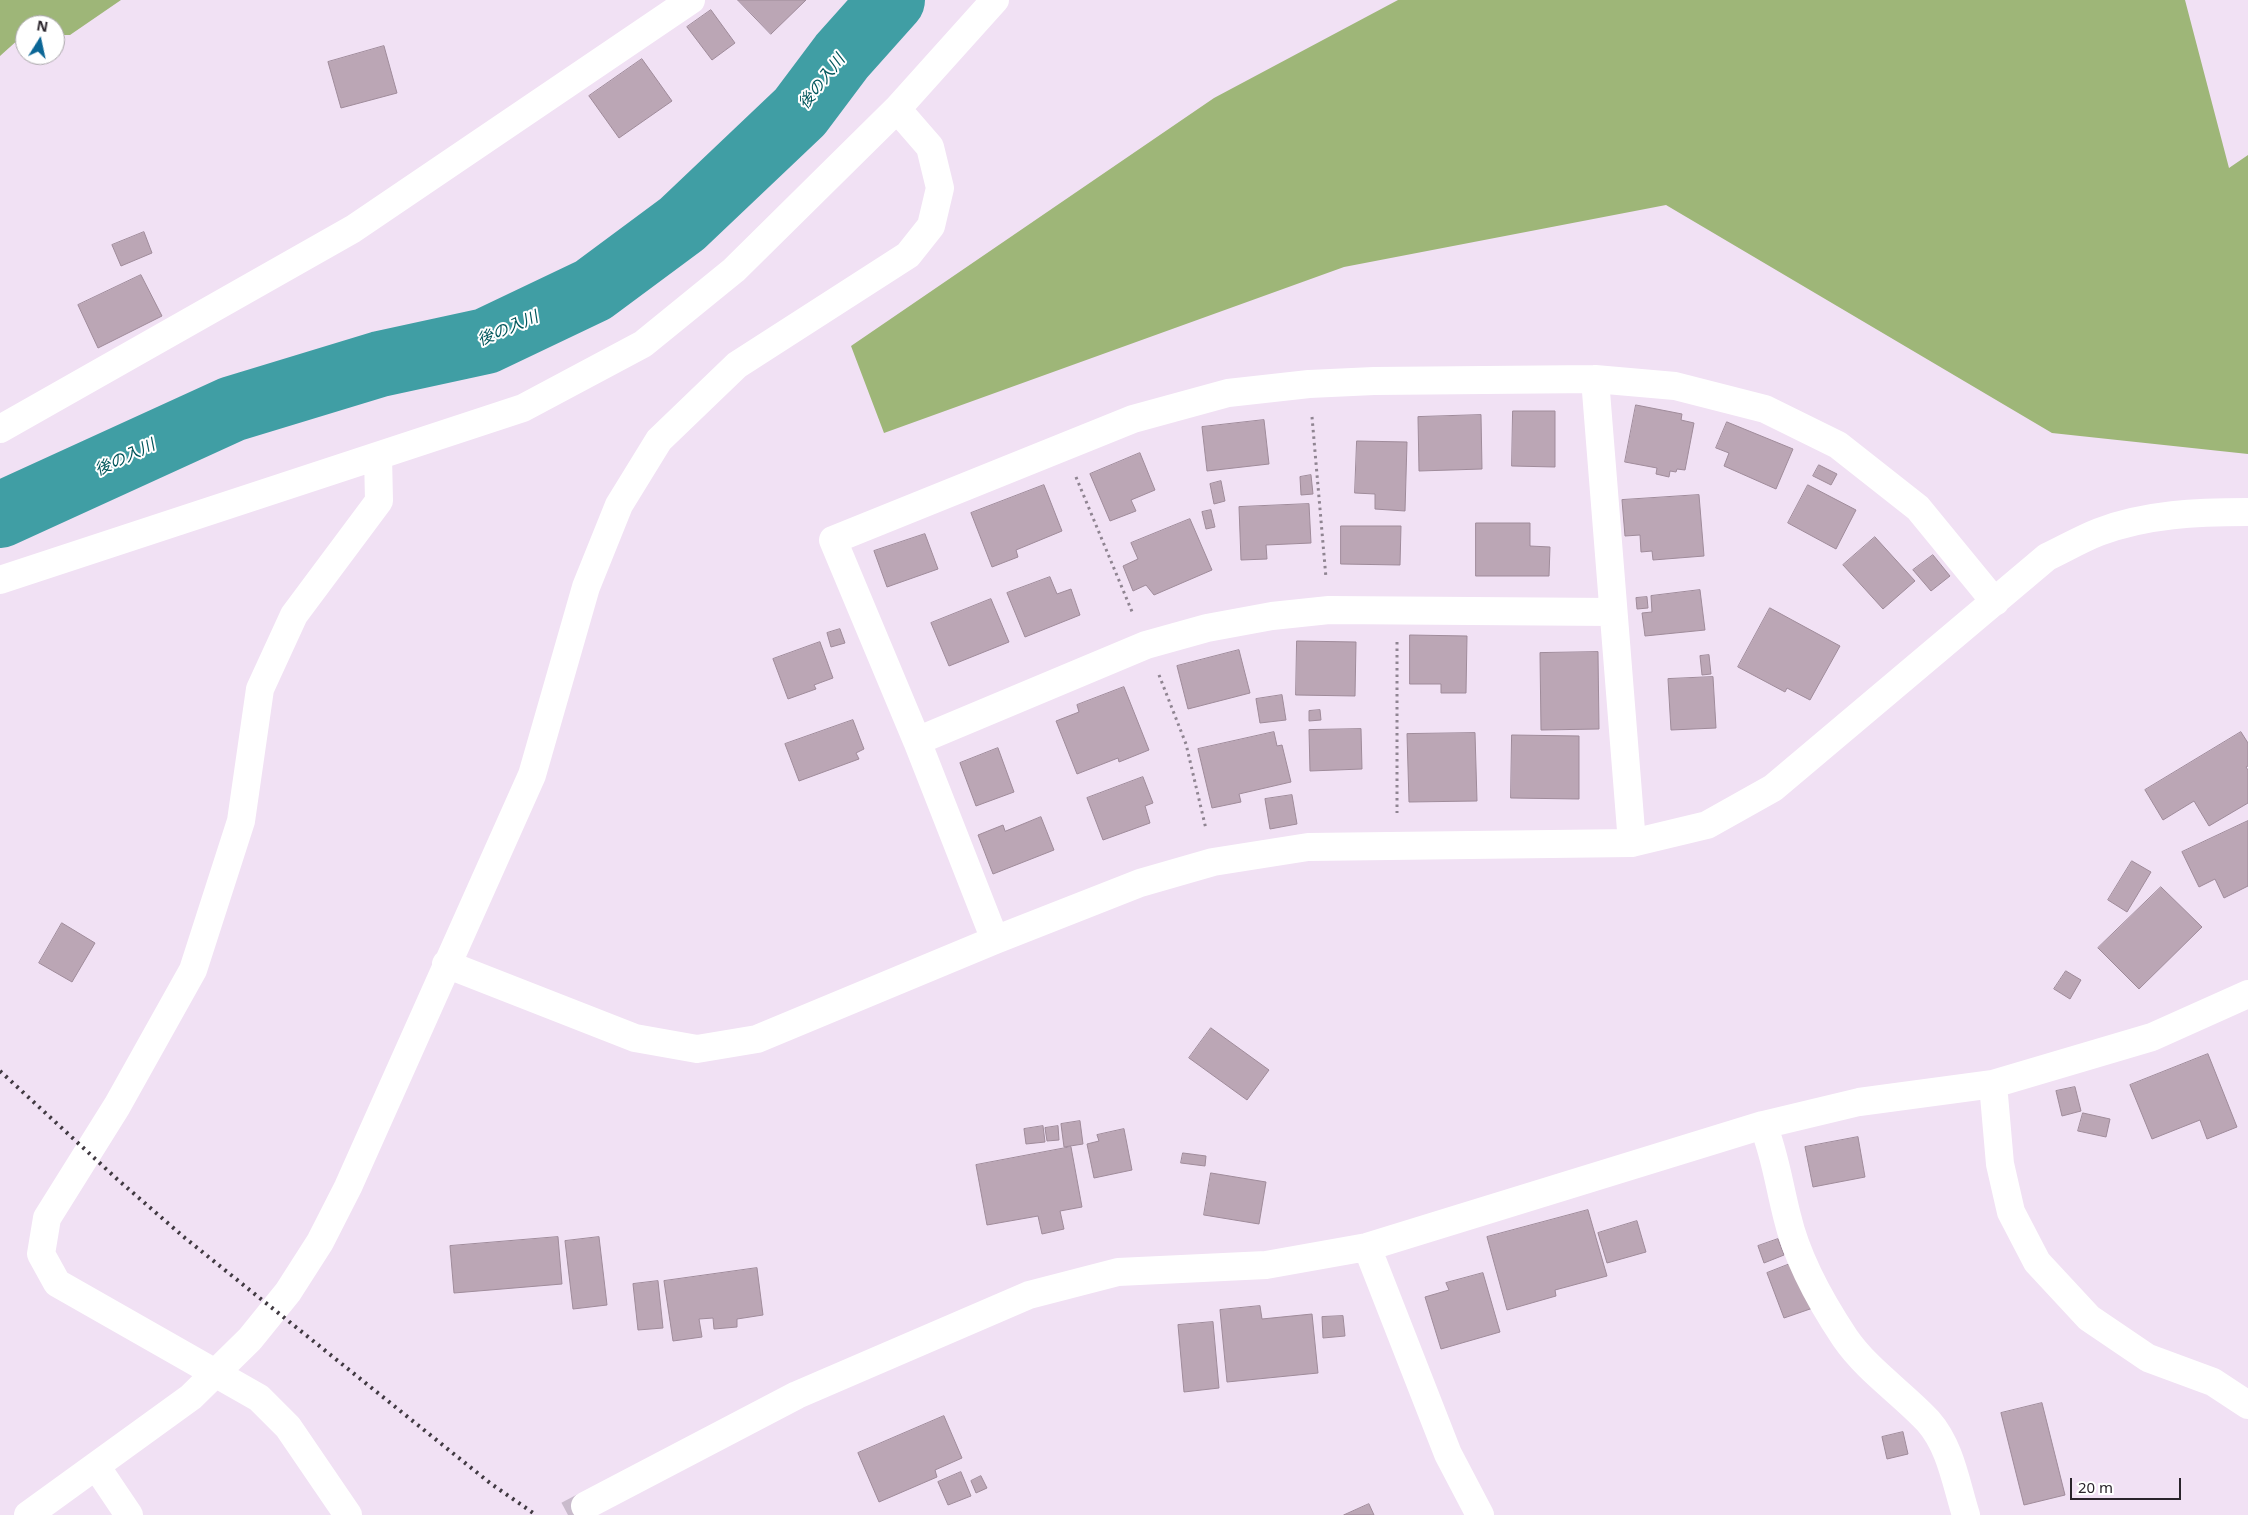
<!DOCTYPE html>
<meta charset="utf-8">
<style>
body{margin:0}
#map{position:relative;width:2248px;height:1515px;overflow:hidden;background:#f1e1f4;font-family:"Noto Sans",sans-serif}
canvas{display:block}
.north{position:absolute;left:15px;top:15px;width:50px;height:50px;box-sizing:border-box;background:#fff;border:1px solid #aaa7aa;border-radius:50%;rotate:10deg;font-size:14px;font-weight:700;line-height:20px;text-align:center;color:#2a242b}
.north::after{content:'';display:block;margin:auto;width:18px;height:22px;background:#0b6696;clip-path:polygon(50% 0,100% 100%,50% 72%,0 100%)}
.scale{position:absolute;left:2070px;top:1478px;width:111px;height:22px;box-sizing:border-box;border:2px solid #2a242b;border-top:0;padding-left:6px;font-size:15px;line-height:18px;white-space:nowrap;color:#2a242b;-webkit-text-stroke:4px #fff;paint-order:stroke}
</style>
<div id="map">
<canvas width="2248" height="1515"></canvas>
<div class="north">N</div>
<div class="scale">20 m</div>
</div>
<script>
const g = document.querySelector('canvas').getContext('2d');
g.lineJoin = 'round';
function fill(path, color) { g.fillStyle = color; g.fill(path, 'evenodd'); }
function strokePath(path, color, width, dash) { g.strokeStyle = color; g.lineWidth = width; g.lineCap = dash ? 'butt' : 'round'; g.setLineDash(dash || []); g.stroke(path); }
function write(font, color, halo, rows, align = 'center') {
  g.font = font + ' "Noto Sans","Noto Sans JP",sans-serif'; g.lineWidth = 4; g.setLineDash([]); g.textBaseline = 'middle'; g.strokeStyle = halo; g.fillStyle = color; for (const [text, x, y, turn = 0] of rows) {
    g.save(); g.translate(x, y); g.rotate((+turn || 0) * Math.PI / 180); g.textAlign = isNaN(turn) ? turn : align; if (halo) g.strokeText(text, 0, 0); g.fillText(text, 0, 0); g.restore();
  }
}
fill(new Path2D(`
 M0,0H121L70,35H55V25H25V37L20,38L0,56Z
 M1398,0H2185L2229,168L2248,155V454L2052,433L1666,205L1344,267L884,433L851,346L1214,98Z`), '#9eb678');
strokePath(new Path2D(`
 M0,515L232,409L380,364L486,341L593,290L682,224L800,112L842,56L892,0`), '#409ea4', 66);
const building = new Path2D(`
 M738,0H806L771,34Z
 M711,10L735,43L712,60L687,27Z
 M384,46L397,93L341,108L328,62Z
 M642,59L672,101L619,138L589,96Z
 M144,232L152,253L121,266L112,245Z
 M141,275L162,316L98,348L78,305Z
 M1636,405L1682,414L1681,420L1694,423L1685,470L1677,469L1676,472L1670,471L1669,477L1656,474L1657,468L1625,462Z
 M1513,411H1555V467L1512,466Z
 M1481,415L1482,469L1419,471L1418,417Z
 M1264,420L1269,464L1207,471L1202,427Z
 M1727,422L1793,449L1776,489L1724,466L1729,453L1716,448Z
 M1357,441L1407,442L1405,511L1375,509V494L1355,493Z
 M1140,453L1155,490L1131,500L1136,511L1110,521L1090,474Z
 M1819,465L1837,474L1831,485L1813,476Z
 M1311,475L1313,494L1301,495L1300,477Z
 M1221,481L1225,501L1214,504L1210,484Z
 M1044,485L1062,531L1016,550L1018,557L992,567L971,513Z
 M1808,485L1856,510L1836,549L1788,523Z
 M1699,495L1704,556L1653,560L1652,551L1641,552L1640,535L1625,536L1622,500Z
 M1309,504L1311,543L1266,545L1267,559L1241,560L1239,507Z
 M1211,510L1215,527L1206,529L1202,512Z
 M1190,519L1212,570L1154,595L1146,585L1133,591L1123,566L1138,559L1131,543Z
 M1476,523H1530V546L1550,547L1549,576H1476Z
 M1341,526H1401L1400,565L1341,564Z
 M925,534L938,569L887,587L874,551Z
 M1875,537L1915,581L1883,609L1843,565Z
 M1933,555L1950,576L1931,591L1913,570Z
 M1050,577L1057,594L1071,589L1080,615L1025,637L1007,593Z
 M1700,590L1705,630L1645,636L1642,613L1652,612L1651,596Z
 M1647,597L1648,608L1637,609L1636,598Z
 M991,599L1009,642L949,666L931,623Z
 M1770,608L1840,646L1810,700L1787,688L1785,692L1738,667Z
 M840,629L845,643L831,647L827,633Z
 M1410,635L1467,636L1466,693H1441V684H1410Z
 M1297,641L1356,642L1355,696L1296,695Z
 M820,642L833,678L814,685L816,689L788,699L773,659Z
 M1239,650L1250,693L1188,709L1177,666Z
 M1598,652L1599,729L1541,730L1540,653Z
 M1709,655L1711,674L1702,675L1700,656Z
 M1713,677L1716,728L1671,730L1668,679Z
 M1124,687L1149,750L1119,762L1118,758L1077,774L1056,721L1079,712L1077,705Z
 M1282,695L1286,720L1260,723L1256,699Z
 M1320,710L1321,720L1309,721V711Z
 M853,720L864,749L856,753L859,759L799,781L785,744Z
 M1361,729L1362,769L1310,771L1309,730Z
 M1274,732L1277,746L1282,745L1291,782L1239,794L1241,802L1212,808L1198,749Z
 M2241,732L2248,743V766L2246,767L2248,770V803L2209,826L2194,801L2163,820L2145,790Z
 M1475,733L1477,801L1409,802L1407,734Z
 M1512,735L1579,736V799L1511,798Z
 M998,748L1014,792L976,806L960,763Z
 M1143,777L1153,803L1145,806L1150,823L1103,840L1087,798Z
 M1292,795L1297,824L1270,829L1265,799Z
 M1041,817L1054,850L993,874L978,835L1003,825L1005,831Z
 M2248,821V886L2224,898L2215,879L2199,887L2182,852Z
 M2132,861L2151,872L2127,912L2108,900Z
 M2161,887L2202,927L2139,989L2098,948Z
 M62,923L95,943L72,982L39,963Z
 M2066,971L2081,980L2070,999L2054,989Z
 M1211,1028L1269,1070L1247,1100L1189,1058Z
 M2208,1054L2237,1127L2207,1139L2200,1120L2152,1139L2130,1085Z
 M2075,1087L2081,1111L2062,1116L2056,1091Z
 M2083,1113L2110,1119L2106,1137L2078,1131Z
 M1080,1121L1083,1144L1064,1147L1061,1124Z
 M1043,1126L1045,1142L1026,1144L1024,1129Z
 M1058,1126L1059,1140L1047,1141L1045,1128Z
 M1124,1129L1132,1170L1094,1178L1087,1144L1099,1141L1097,1135Z
 M1858,1137L1865,1177L1813,1187L1805,1147Z
 M1071,1147L1082,1207L1060,1211L1064,1229L1042,1234L1038,1216L987,1225L976,1165Z
 M1183,1153L1206,1156L1205,1166L1181,1163Z
 M1211,1173L1266,1182L1259,1224L1204,1215Z
 M1588,1210L1607,1276L1555,1290L1556,1296L1507,1310L1487,1237Z
 M1637,1221L1646,1252L1607,1263L1598,1233Z
 M558,1237L562,1284L454,1293L450,1246Z
 M599,1237L607,1305L573,1309L565,1241Z
 M1778,1239L1784,1255L1764,1263L1758,1246Z
 M1795,1262L1813,1308L1784,1318L1767,1273Z
 M757,1268L763,1315L737,1319V1327L714,1329L713,1318L699,1319L702,1337L673,1341L664,1281Z
 M1483,1273L1500,1332L1441,1349L1425,1297L1449,1290L1446,1283Z
 M658,1281L663,1328L638,1330L633,1284Z
 M1260,1306L1262,1319L1312,1314L1318,1373L1227,1382L1220,1310Z
 M1343,1316L1345,1336L1323,1338L1322,1317Z
 M1213,1322L1219,1388L1184,1392L1178,1325Z
 M2042,1403L2065,1495L2024,1505L2001,1413Z
 M944,1416L962,1458L935,1470L937,1477L879,1502L858,1453Z
 M1903,1432L1908,1454L1887,1459L1882,1437Z
 M961,1472L971,1496L948,1505L938,1482Z
 M981,1476L987,1488L976,1493L971,1481Z
 M1369,1504L1374,1515H1344Z`);
fill(building, '#bba6b5');
strokePath(building, '#9f8b9a', 1);
strokePath(new Path2D(`
 M568,1515L585,1506`), '#c9bbcc', 28, [28, 14]);
strokePath(new Path2D(`
 M1312,417L1326,578
 M1076,477L1133,614
 M1397,642V813
 M1159,675L1186,744L1206,829`), '#8f8491', 3, [2.5, 4]);
strokePath(new Path2D(`
 M1595,379L1632,843
 M0,429L353,229L691,0
 M0,580L523,408L643,344L734,270L897,109L995,0
 M917,741L1146,645L1207,628L1272,616L1329,610L1613,612
 M995,940L917,741L833,540L1133,419L1228,393L1309,384L1374,381L1595,379L1675,386L1765,409L1838,445L1918,508L1995,602
 M446,964L635,1038L697,1049L757,1039L995,940L1140,883L1213,862L1308,847L1632,843L1707,825L1773,788L2047,557C2064,549 2081,539 2099,532C2146,514 2198,512 2248,512
 M1993,1084L2000,1164L2011,1212L2037,1262L2089,1318L2148,1358L2213,1382L2248,1405
 M1763,1125C1775,1154 1779,1185 1787,1216C1797,1259 1821,1302 1845,1338C1867,1370 1902,1393 1928,1421C1951,1447 1956,1484 1966,1515
 M1367,1247L1448,1454L1480,1515
 M96,1466L129,1515
 M585,1506L797,1395L1029,1295L1118,1272L1266,1265L1367,1247L1763,1125L1859,1102L1993,1084L2152,1037L2248,994
 M28,1515L191,1397L250,1339L288,1292L320,1242L348,1187L532,775L586,587L619,505L659,440L737,365L908,255L931,226L940,188L930,147L897,109
 M348,1515L288,1427L259,1398L57,1283L41,1254L47,1218L117,1106L193,970L241,821L260,689L294,615L379,501L378,456`), '#fff', 28);
strokePath(new Path2D(`
 M0,1071L117,1179L185,1238L490,1483L536,1515`), '#403941', 4, [2.5, 5]);
write('italic 16px', '#00565b', '#fff', [
 ["後の入川",822,82,-52],
 ["後の入川",508,329,-23],
 ["後の入川",125,458,-25]
]);
</script>
